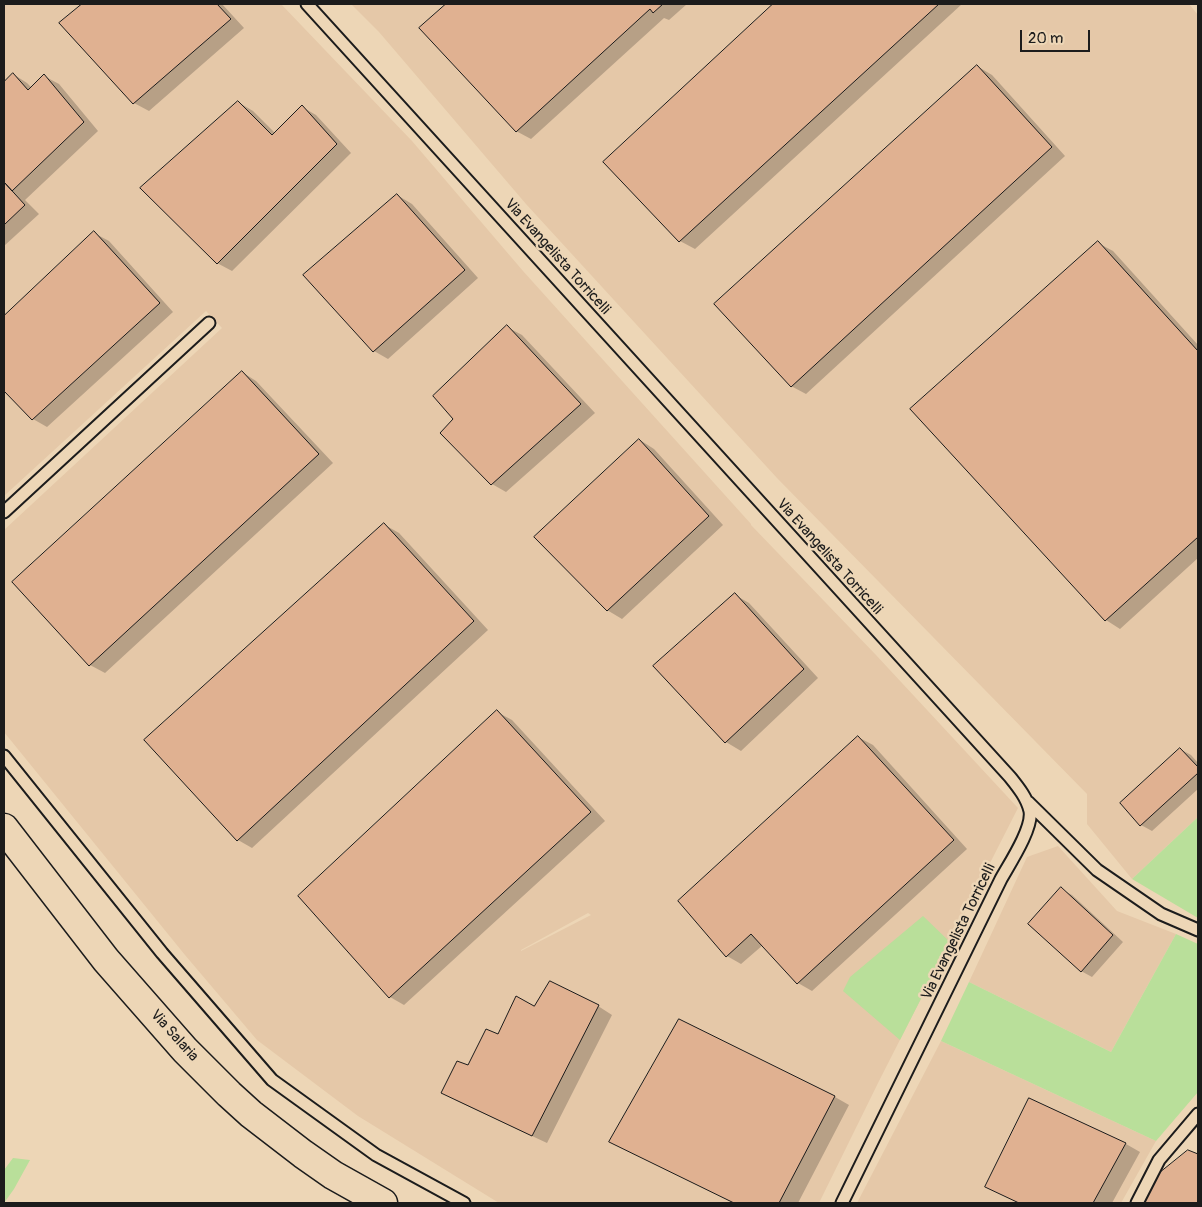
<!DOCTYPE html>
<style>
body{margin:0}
#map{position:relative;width:1202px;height:1207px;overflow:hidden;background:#edd6b6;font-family:Pangolin,sans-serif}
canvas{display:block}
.frame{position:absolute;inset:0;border:5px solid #1c1c1c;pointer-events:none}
.scale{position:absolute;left:1020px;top:30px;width:70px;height:22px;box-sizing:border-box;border:2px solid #1c1c1c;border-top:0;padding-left:6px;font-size:15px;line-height:18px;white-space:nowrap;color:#1c1c1c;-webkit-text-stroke:4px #edd6b6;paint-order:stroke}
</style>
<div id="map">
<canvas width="1202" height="1207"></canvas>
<div class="frame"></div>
<div class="scale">20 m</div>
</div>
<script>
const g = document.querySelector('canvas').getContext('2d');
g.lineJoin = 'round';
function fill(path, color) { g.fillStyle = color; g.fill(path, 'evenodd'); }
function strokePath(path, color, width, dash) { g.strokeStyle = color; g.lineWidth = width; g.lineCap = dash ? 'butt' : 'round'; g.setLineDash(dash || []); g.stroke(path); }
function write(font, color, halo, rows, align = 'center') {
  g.font = font + ' Pangolin,sans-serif'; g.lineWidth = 5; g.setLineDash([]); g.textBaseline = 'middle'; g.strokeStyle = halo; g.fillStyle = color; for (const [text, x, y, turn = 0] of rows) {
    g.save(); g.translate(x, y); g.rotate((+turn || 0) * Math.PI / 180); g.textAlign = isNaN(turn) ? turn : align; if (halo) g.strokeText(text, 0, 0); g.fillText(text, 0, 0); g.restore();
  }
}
fill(new Path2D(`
 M4,4H281L412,141L523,271L751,524V525L876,655L1018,808L879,1081L819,1203H499L358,1116L257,1040L185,955L4,732V530L222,328L206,311L4,496ZM588,913L591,915L521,951V950Z
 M351,4H1189L1198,15V817L1132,879L1087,824V794L777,478L526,204L379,32Z
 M1058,846L1117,911L1176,934L1111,1052L969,982L1027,857Z
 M941,1041L1156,1141L1121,1203H857Z`), '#e5c8a8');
fill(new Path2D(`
 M1198,817V918L1132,879Z
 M923,916L950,942L900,1040L843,991L850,977Z
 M1176,934L1198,944V1092L1156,1141L941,1041L969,982L1111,1052Z
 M13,1158L30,1160L14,1189L4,1203V1170Z`), '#b9df9a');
fill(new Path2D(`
 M84,4H222L244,28L149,111L134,103L61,24Z
 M448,4H687L669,20L664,18L531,139L516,131L421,29Z
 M775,4H962L695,249L680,241L605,162Z
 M977,66L992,75L1065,156L806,394L791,386Z
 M13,74L27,83L32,88L44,76L59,84L98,131L25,200L39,214L4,246V83Z
 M238,102L253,111L275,133L302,107L316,115L351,153L232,271L217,263Z
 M397,195L412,204L478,278L388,359L374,351Z
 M94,233L109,241L173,312L47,427L33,419L4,389V318Z
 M1098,243L1113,251L1198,345V558L1120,629L1106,620L911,409Z
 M507,327L522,335L595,413L506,492L492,484L455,419Z
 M242,372L256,381L333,463L105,673L90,665L14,582Z
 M640,440L654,449L723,525L622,619L607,610Z
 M385,525L399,533L488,630L252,848L238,840Z
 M735,595L749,603L818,678L741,751L726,742L654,666Z
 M497,712L512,720L605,821L404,1005L390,997Z
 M858,737L873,745L967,849L812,991L798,983L763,945L741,964L727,956Z
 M1180,749L1191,755L1198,763V789L1152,831L1141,825L1121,803Z
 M1061,889L1072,895L1123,942L1092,977L1081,971Z
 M598,1006L612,1015L547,1143L457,1101L443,1093L499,1035L535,1008Z
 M679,1021L835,1097L849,1105L798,1203H734L625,1149Z
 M1030,1099L1126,1144L1140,1152L1112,1203H1019L987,1187Z
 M1188,1151L1198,1156V1203H1145L1159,1175Z`), '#0003');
const building = new Path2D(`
 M82,4H217L231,19L133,104L59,23Z
 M446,4H663L653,13L650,9L516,132L419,28Z
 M773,4H939L679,242L603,162Z
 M977,65L1052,147L791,387L714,304Z
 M13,73L28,90L44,74L84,122L12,191L4,182V82Z
 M238,101L272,135L302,105L337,144L217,264L140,188Z
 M4,182L25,205L4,225Z
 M397,194L465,270L373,352L303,275Z
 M94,231L160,303L32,420L4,391V316Z
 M1098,241L1198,351V537L1105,621L910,409Z
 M507,325L581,404L491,485L440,433L453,419L433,396Z
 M242,371L319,454L89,666L12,582Z
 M639,439L709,516L607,611L534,537Z
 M384,523L474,621L237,841L144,740Z
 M735,593L804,669L725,743L653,666Z
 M497,710L591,812L389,998L298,896Z
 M858,736L954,840L797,984L751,934L726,957L678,901Z
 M1180,748L1198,767V773L1140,826L1120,803Z
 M1061,887L1113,935L1081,972L1028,924Z
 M550,981L599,1005L532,1136L441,1093L457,1061L468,1065L486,1029L498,1034L516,996L534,1006Z
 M679,1019L835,1096L779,1203H734L609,1142Z
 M1029,1098L1126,1143L1093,1203H1019L985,1187Z
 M1188,1150L1198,1154V1203H1144L1158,1174Z`);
fill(building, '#e0b191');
strokePath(building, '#1c1c1c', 1);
const lane = new Path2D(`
 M307,4L1010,777C1018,787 1027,798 1030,811C1033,828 1010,863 1001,879L842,1203
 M4,512L209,323
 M4,756L162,953L272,1080L376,1155L464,1203
 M1028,802L1097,870L1161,914L1198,930
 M1137,1203L1159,1160L1198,1114`);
const secondary = new Path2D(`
 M4,828L106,960L185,1050L229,1094L251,1114L303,1154L333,1175L383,1203`);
strokePath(lane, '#1c1c1c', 15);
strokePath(secondary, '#1c1c1c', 31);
strokePath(lane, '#edd6b6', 11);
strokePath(secondary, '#edd6b6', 28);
write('15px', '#1c1c1c', '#edd6b6', [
 ["Via Evangelista Torricelli",557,257,48],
 ["Via Evangelista Torricelli",829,557,48],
 ["Via Evangelista Torricelli",959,932,-64],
 ["Via Salaria",174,1036,48]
]);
</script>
